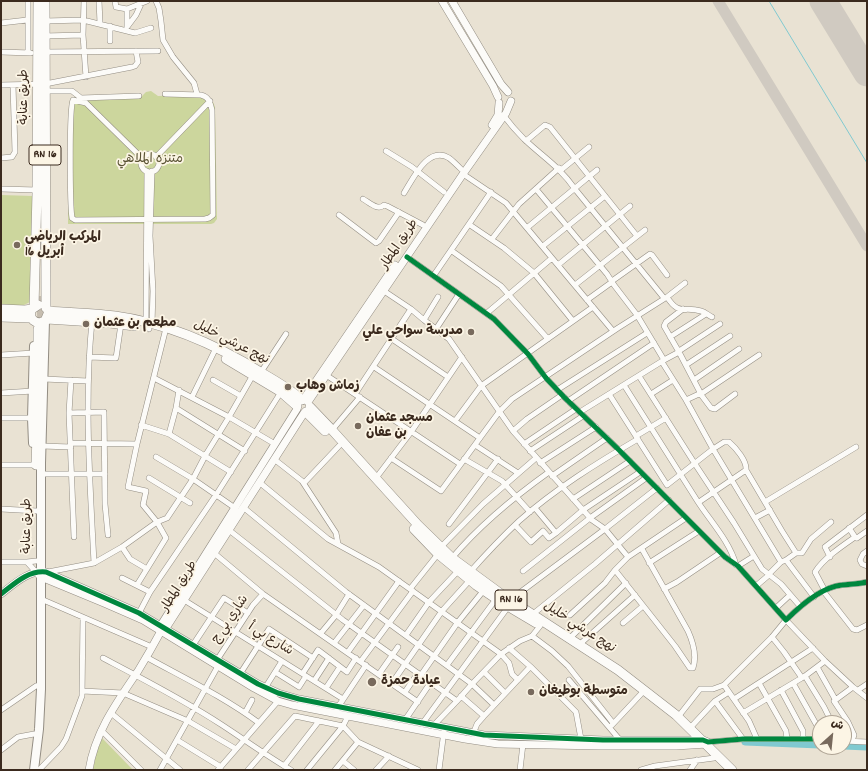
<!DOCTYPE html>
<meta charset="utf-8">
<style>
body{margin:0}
#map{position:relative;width:868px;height:771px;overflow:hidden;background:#e9e2d3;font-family:Dekko,"Playpen Sans Arabic",sans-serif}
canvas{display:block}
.frame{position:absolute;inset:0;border:2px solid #3b2a1e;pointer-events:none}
.north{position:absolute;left:812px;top:715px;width:40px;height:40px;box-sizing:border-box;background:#fcf5e5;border:1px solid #afa495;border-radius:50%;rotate:27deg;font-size:11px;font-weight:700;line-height:16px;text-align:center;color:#3b2a1e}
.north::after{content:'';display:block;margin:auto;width:14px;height:18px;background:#786a5d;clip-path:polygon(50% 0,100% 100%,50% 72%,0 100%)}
</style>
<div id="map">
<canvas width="868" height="771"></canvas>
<div class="frame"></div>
<div class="north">ش</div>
</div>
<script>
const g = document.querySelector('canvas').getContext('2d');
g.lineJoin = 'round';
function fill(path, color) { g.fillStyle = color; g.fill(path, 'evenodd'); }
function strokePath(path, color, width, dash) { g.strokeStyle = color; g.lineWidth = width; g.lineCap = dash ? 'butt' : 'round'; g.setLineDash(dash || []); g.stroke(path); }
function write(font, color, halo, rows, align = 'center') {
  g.font = font + ' Dekko,"Playpen Sans Arabic",sans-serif'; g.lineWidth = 3.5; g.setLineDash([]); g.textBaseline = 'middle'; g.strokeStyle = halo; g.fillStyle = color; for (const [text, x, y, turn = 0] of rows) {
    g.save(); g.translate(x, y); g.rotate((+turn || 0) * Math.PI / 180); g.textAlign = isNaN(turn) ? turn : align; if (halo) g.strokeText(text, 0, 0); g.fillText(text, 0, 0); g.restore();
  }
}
fill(new Path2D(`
 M151,91L158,96L203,95L213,102L215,107L217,219L214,223L211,224H68L69,105L71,98L74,97L142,96L146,92Z
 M1,195L33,196L30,302L22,306L1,305Z
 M102,738L133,770H93L96,754Z`), '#ccd69d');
strokePath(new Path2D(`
 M769,1L867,163`), '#80c9d0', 1);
strokePath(new Path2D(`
 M745,742L820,745
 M844,746L867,747`), '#80c9d0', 7);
strokePath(new Path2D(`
 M718,1L867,246`), '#d0cac1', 11);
strokePath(new Path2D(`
 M823,1L867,73`), '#d0cac1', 27);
strokePath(new Path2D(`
 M41,296L42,329`), '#c6bdaf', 9, [9, 4.5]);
const street = new Path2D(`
 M28,1V52
 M84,1L83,35L86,77
 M99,1L100,23
 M115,1L116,7L127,9
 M156,1L159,8L161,21L163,40L173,57L194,83L197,94
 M45,21L83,20L135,33L151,28
 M1,23L27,20
 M110,26V41
 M127,26V9L147,1
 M127,27L136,15L142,2
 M44,36L83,35
 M1,52L31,53
 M44,52L158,51
 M1,85L45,84L132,67L135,66L138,62L136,51
 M45,91H72L81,98L139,96
 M504,116C510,124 517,132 524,139C543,157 559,166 575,189L664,298
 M526,141L545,125L550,127L637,236
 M386,151L412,167L444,192
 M141 163a9 9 0 1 1 18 0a9 9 0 1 1-18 0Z
 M156,157L210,101
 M1,158L12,157L15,152L13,85
 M142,158L86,103L73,100C69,108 70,206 72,218L75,220L205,219L209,218L213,215L212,110C210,102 209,97 201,95L165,94
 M561,170L589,147
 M147,171L146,323L149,329
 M152,171L150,236L153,291L152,324
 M463,174L506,203L613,331
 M1,189L37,190
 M536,189L607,274L614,285L637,315L664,360L580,412
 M404,193C413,179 428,145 449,158C453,161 457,165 461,169
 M363,199C370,203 378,211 384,205L387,206L423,225
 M339,215L376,243L379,241L399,212
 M470,225L504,248L534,273L573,321
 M528,227L597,170
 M492,239L519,204L559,168
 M543,246L605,196
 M452,251L501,286L548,339
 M407,257L494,319L528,354L546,378L564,397L619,450L725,557L738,566L786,620C800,606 821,587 842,585C850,584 859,584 867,582
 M558,265L630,206
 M434,275L491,192
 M612,281L650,254L652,255L667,275
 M575,285L645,230
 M384,291L411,309L424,320L449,339L513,431L583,510L592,520L605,529L628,557
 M667,297C679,316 684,306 701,311C705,312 708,315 712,317
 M587,300L612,282
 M683,309L666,322L664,326L679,352L702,396
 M487,313L552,258
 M424,320L438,297
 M92,321C84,402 90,482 94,563
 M436,329L459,294
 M670,337L706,314
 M392,339L448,377
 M679,351L720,324
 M1,355L34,353
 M89,357L116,358L121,324
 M664,360L679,352
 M686,365L730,336
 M374,367L480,438
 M261,372L286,334
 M326,375L460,464
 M639,376L695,464L734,523L762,569L781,584L800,606
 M154,378L229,417L275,444
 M44,379L88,381
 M71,380L69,413L74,537
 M213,380L241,396
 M694,380L739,349
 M624,385C649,424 673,463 698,502C711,522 730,542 736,565
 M557,390L647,333
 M1,393L33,391
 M355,394L411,309
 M609,394L667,485L713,449L686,400L662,362
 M651,394L673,380
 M701,394L759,355
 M192,397L214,352
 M686,400L699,394L702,396L711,408L715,409L735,394
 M568,401L654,343
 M176,408L245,451
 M69,413L104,412L105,504L108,535
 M1,418H32
 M455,421L481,386L593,307
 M141,425L169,434L231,472
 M332,430L360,397
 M513,431L527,419L562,395
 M169,434L176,408L179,390
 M636,436L666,418
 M71,443L137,444
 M524,444L576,409
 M475,445L518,473
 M42,446L71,447
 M530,451L583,416
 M156,457L193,479L235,508
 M391,458L441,491L499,412L512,399L618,328L667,297L685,283
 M274,459L302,481L336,533L338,544
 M464,459L502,481L530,512
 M540,463L596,427
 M1,465H36
 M41,474H105
 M552,476L607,438
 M149,478L190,503
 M376,478L411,432L462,357
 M259,482L328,539L379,567L501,654L509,663L512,674L518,680
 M304,483L339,446
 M573,499L630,461
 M699,502L746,470
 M765,502L856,447
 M243,507L346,592L472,684L457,701
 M535,508L556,533L583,510L640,472
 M1,509L37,511
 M755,518L770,510
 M449,524L498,459
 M515,525L531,542L543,531L549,538L556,533
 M229,530L343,620L457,701L433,726
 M857,538L867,531
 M122,547L130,559L147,569
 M441,547L483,504L536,458
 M867,551L863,554L860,560L862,564L867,566
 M214,553L263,594L418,702
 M830,557L825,547L867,515
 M452,558C480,525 514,497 549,472
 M786,560L781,562L713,449L724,442H729C736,448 747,461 746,470L782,531L796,553
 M36,561L27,562L36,572
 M1,562H27
 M649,563L699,531
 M738,566L754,556
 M615,570L675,646L690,668H693C697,656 693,642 688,631L642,549
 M523,571L590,518L646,478
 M48,572L94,563L122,547L157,522L167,518L193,479L205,456L229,417L253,375
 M470,572C486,554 502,537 519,521C555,489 597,463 638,439
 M768,575L781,562
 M122,578L150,592
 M137,585L166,538L157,522L143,505L146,491L128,487L137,444L165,332
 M756,586L769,575
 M410,589L438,554
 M664,589L677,582L720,553
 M825,591L815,572C824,558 842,546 855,537L849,528
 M824,592L853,629L857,630L867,625
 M814,597L786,560L796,553H802L811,539L831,522
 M41,599L152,647
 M184,600L343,699
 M510,600L605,529L657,488
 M776,608L790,595
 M139,613L150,592L216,495L281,392
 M533,614L595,564L669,500
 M570,615L605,583L615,570L628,557L686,518
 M623,623L643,606
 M321,633L336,615L349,594
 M406,635L429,602L458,571
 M532,636L552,651L568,666L613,723
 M772,637L784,652L802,678
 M570,638L626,583
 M335,642L364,605
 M580,644L635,595
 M193,645L224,598L248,613
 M509,648L532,668L576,712L581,739
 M348,652L399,581
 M146,657C184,678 224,697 259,723
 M103,658C143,679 184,700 222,725C245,740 267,756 291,770
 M217,660L253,605L263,594
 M361,661L413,591
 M447,665L496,599
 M817,667L835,699
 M275,672L299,687L306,676
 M484,672L505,693
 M303,673L318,650L347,672L356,658
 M240,674L269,629L313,658
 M379,674L398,647
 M421,675L458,622L484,590
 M805,676L824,707L832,723
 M569,680L620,740
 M314,681L329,658
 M392,683L442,611L470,580
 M759,683L786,731L787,739
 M793,683L820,731
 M724,685L749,721L757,739
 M265,688L282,661
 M326,688L340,667
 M781,690L803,731V739
 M858,690L867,684
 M82,691L123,693L188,721L236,749
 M405,692L418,673
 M461,696L484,716
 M734,699L813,648
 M715,701L743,739
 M493,704L472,684L501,654L520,641L532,636L540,626
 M1,710L36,686
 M111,713L180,770
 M245,713L252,700
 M336,713L338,707L366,665
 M743,713L805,676L825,661
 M678,717L700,689H713L724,685L772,637L786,620L825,661L853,687L867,698
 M405,720L431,682
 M422,724L508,607
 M612,725L641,694
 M690,728L715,701L729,692
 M101,730L141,770
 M473,734L477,724L484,716L530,667
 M177,740L221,767
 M844,741L867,742
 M852,741L854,735L848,722L834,701L853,687
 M708,742L743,739H820
 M1,750L18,737L34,734
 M343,761L354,770
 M284,766L319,721
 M39,770L61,747L66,739L82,696L83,618
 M160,770L218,666
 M218,770L278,701
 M248,770L295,716L343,726L358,742L418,770
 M307,770L343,726L348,716
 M335,770L358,742
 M376,770L389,756
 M439,770L444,731
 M520,770L523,744
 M641,770L655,766L714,758
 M690,770L697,760`);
const secondary = new Path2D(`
 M442,1L493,86L498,97
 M452,1L501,84L508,92
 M492,125L498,115L499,103
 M303,400L395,265
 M308,402L463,174L506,113L511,101
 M297,409L161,625V631L166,628L304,413
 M1,594C14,584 28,570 46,572L139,613L258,684L278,693L299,699L484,735L603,740H703L708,742L707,744L676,746H601L498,744L465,739L292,705L278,701L254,688L143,620L104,603L41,577L36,572
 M89,770C95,732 117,702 138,671C146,658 154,644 161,631`);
const primary = new Path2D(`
 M33,443L32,418L34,346
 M34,770L39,729L41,689V463L45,321`);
const highway = new Path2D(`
 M45,1L46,308
 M34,307L37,193L38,1
 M1,309L25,310L32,309L38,305
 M32,309C27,318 36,326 45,321L48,314
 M48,311C70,313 93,313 115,316C168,323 217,345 262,373C276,381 290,389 302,400
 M1,317L31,318
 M47,319L110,323L135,326
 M226,359L281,392L297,406
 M310,407L332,430L418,525L452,558L501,594L618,670L676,715L732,770
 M306,412L325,431
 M36,465L38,407V329
 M414,529L438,554L476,585L504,604L536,623`);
strokePath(street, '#938d83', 6);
strokePath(secondary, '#938d83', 8);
strokePath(primary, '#938d83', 10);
strokePath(highway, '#938d83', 10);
strokePath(street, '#fcfbf8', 5);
strokePath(secondary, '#fcfbf8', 7);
strokePath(primary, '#fcfbf8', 8);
strokePath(highway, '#fcfbf8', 9);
strokePath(new Path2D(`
 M407,257L494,319L528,354L546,378L564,397L619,450L725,557L738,566L786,620C800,606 821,587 842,585C850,584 859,584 867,582
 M1,594C14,584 28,570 46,572L139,613L258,684L278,693L299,699L484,735L603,740H703L708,742L743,739H820`), '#00873e', 5);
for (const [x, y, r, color] of [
 [17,245,4,"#786a5d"],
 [86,324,4,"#786a5d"],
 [471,332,4,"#786a5d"],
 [288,387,4,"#786a5d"],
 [358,426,4,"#786a5d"],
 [372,682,5,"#786a5d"],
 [531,692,4,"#786a5d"]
]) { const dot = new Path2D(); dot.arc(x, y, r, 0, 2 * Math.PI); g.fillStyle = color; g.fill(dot); strokePath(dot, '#fcf5e5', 1.5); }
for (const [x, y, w] of [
 [45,155,32],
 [511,600,32]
]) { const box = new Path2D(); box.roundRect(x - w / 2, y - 10, w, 20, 3); g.fillStyle = '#fcf5e5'; g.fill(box); strokePath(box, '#3b2a1e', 1); }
write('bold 12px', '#3b2a1e', null, [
 ["RN 16",45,155],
 ["RN 16",511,600]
]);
write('13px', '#3b2a1e', '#fcf5e5', [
 ["طريق عنابة",25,97,-90],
 ["طريق المطار",400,245,-56],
 ["نهج عرشي خليل",231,343,27],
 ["طريق عنابة",28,526,-90],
 ["طريق المطار",180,587,-58],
 ["شاري بي ج",231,620,-56],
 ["نهج عرشي خليل",579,628,33],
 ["شارع بي أ",270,640,32]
]);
write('13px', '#595233', '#fcf5e5', [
 ["متنزه الملاهي",150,160]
]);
write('bold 13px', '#3b2a1e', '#fcf5e5', [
 ["المركب الرياضي",25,238],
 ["16 أبريل",25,253],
 ["مطعم بن عثمان",94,324],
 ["مدرسة سواحي علي",463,332,"right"],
 ["زماش وهاب",296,387],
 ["مسجد عثمان",366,419],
 ["بن عفان",366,434],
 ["عيادة حمزة",381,682],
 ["متوسطة بوطيغان",539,692]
], 'left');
</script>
